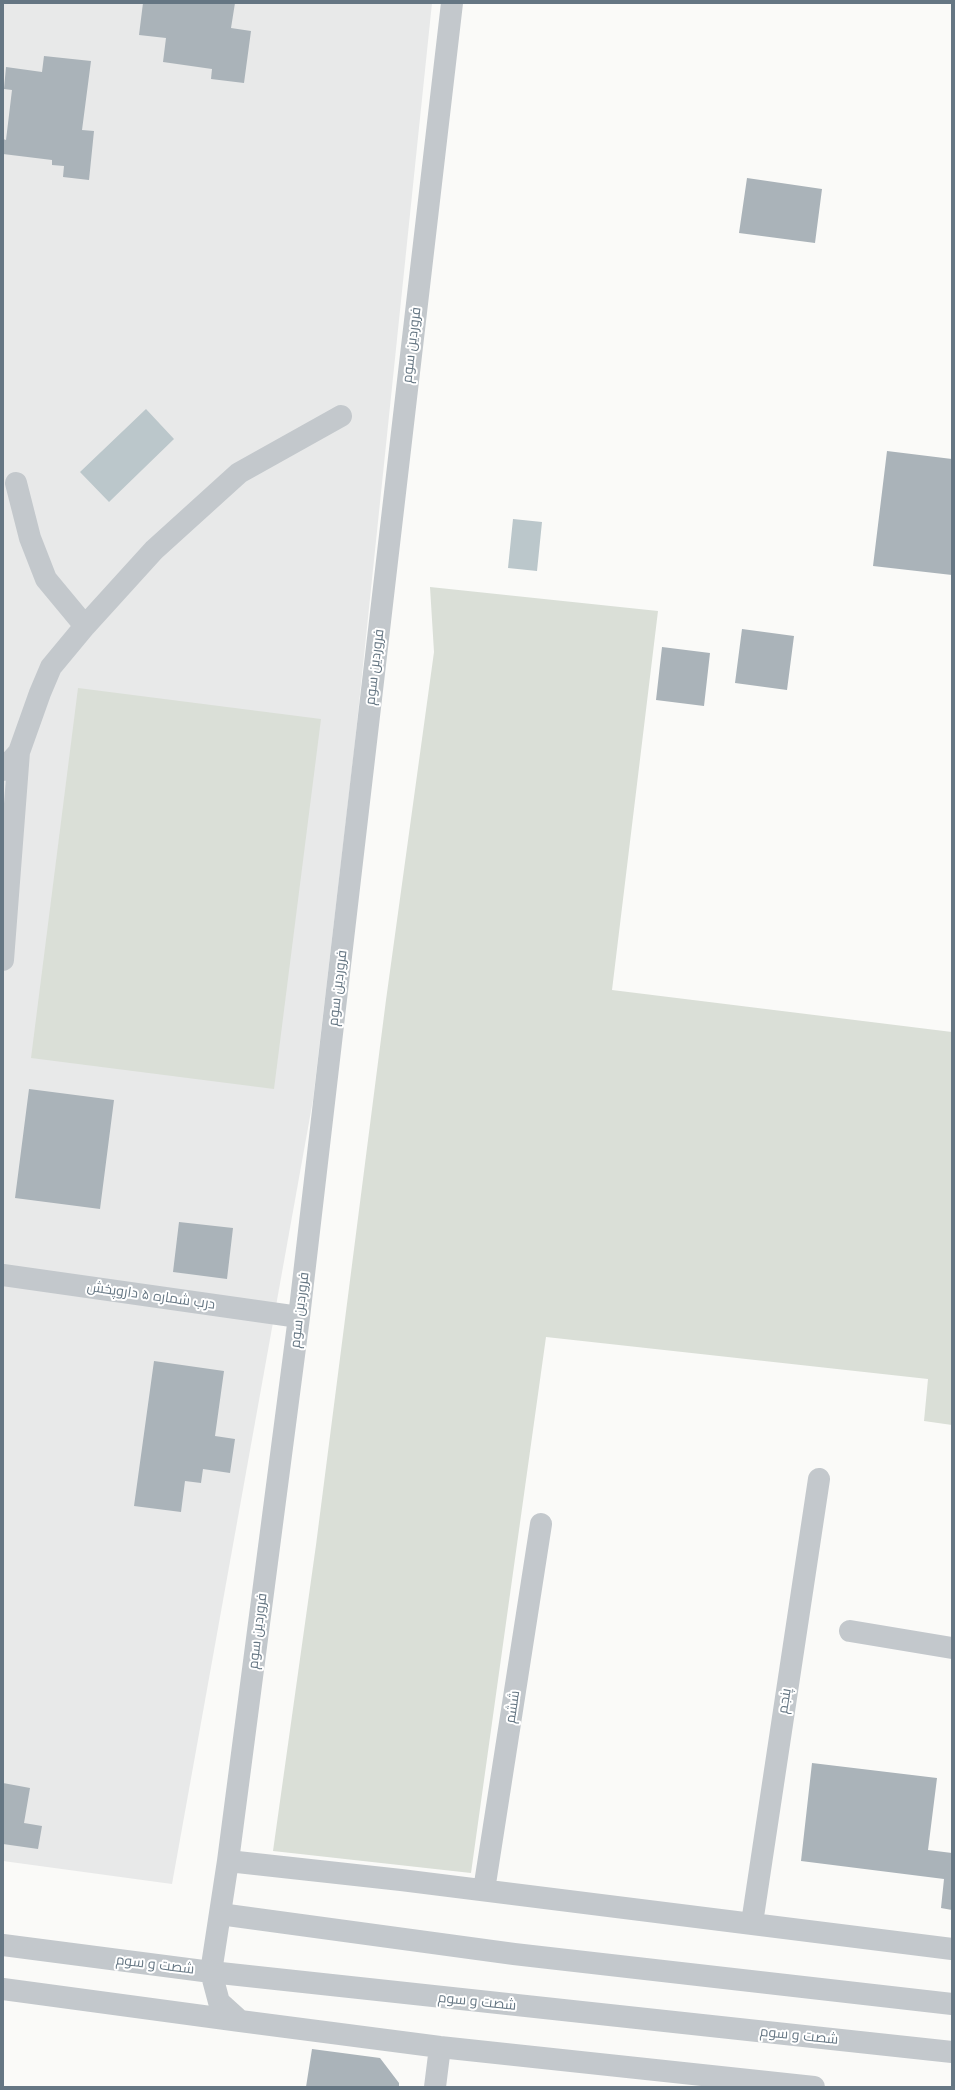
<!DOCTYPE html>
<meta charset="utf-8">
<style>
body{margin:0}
#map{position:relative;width:955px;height:2090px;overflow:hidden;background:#fafaf8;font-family:Arial,sans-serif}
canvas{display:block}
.frame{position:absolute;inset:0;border:4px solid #657683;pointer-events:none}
</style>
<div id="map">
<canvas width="955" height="2090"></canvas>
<div class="frame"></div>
</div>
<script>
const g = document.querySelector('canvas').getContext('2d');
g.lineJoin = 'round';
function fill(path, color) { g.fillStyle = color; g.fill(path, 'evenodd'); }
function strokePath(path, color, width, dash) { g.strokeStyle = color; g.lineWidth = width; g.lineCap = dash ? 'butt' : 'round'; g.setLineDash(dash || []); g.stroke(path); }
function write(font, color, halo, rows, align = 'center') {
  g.font = font + ' Arial,Cairo,sans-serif'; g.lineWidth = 4; g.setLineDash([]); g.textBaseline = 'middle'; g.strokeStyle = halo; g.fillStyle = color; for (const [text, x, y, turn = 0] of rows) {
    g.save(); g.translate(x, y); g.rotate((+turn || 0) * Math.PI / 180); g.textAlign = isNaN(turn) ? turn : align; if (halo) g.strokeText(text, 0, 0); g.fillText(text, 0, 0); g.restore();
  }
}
fill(new Path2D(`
 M3,3H432L354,752L313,1100L172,1884L3,1861Z`), '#e8e9e9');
fill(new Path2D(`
 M430,587L658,611L612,990L952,1032V1425L924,1421L928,1379L546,1337L471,1873L273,1851L316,1545L386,1000L434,652Z
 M78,688L321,719L274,1089L31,1058Z`), '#dadfd7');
fill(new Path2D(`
 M146,409L174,439L109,502L80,472Z
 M513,519L542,522L537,571L508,568Z`), '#bbc7cb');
fill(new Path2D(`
 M143,3H235L231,28L251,31L244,83L211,79L212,69L163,62L166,38L139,35Z
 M44,56L91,61L82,130L94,131L89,180L63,177L64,166L52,165V160L3,154V139L6,140L12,90L4,89L6,67L42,72Z
 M747,178L822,189L815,243L739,233Z
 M887,451L952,459V575L873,566Z
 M742,629L794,636L787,690L735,683Z
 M662,647L710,653L704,706L656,700Z
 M29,1089L114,1100L100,1209L15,1198Z
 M179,1222L233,1228L227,1279L173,1272Z
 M154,1361L224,1371L215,1436L235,1439L230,1473L203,1469L201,1483L185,1481L181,1512L134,1506Z
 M812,1763L937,1778L928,1850L952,1853V1910L941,1908L944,1879L801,1861Z
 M3,1783L30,1788L24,1823L42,1826L38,1849L3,1844Z
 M312,2049L380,2058L399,2083V2087H306Z`), '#aab3b9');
strokePath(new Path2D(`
 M452,3L299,1317L228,1861L211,1972L219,2002L240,2021L440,2047L814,2087
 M16,483L30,538L46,579L85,626
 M3,770L19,752L40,693L51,667L85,626L154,550L239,473L341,416
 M3,960L19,752
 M3,1275L299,1317
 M850,1631L952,1648
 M228,1861L401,1880L952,1949
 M484,1890L541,1524
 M220,1914L514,1954L952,2004
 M752,1923L819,1479
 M3,1945L211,1972L952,2052
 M3,1989L240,2021
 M435,2087L440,2047`), '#c3c8cc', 22);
write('14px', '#657683', '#fff', [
 ["فروردین سوم",412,345,-83],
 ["فروردین سوم",375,667,-83],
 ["فروردین سوم",338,988,-83],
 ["درب شماره ۵ داروپخش",151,1296,8],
 ["فروردین سوم",300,1310,-83],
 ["فروردین سوم",258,1631,-83],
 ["پنجم",785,1701,-81],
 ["ششم",513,1707,-81],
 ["شصت و سوم",155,1965,7],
 ["شصت و سوم",477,2002,6],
 ["شصت و سوم",799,2036,6]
]);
</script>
